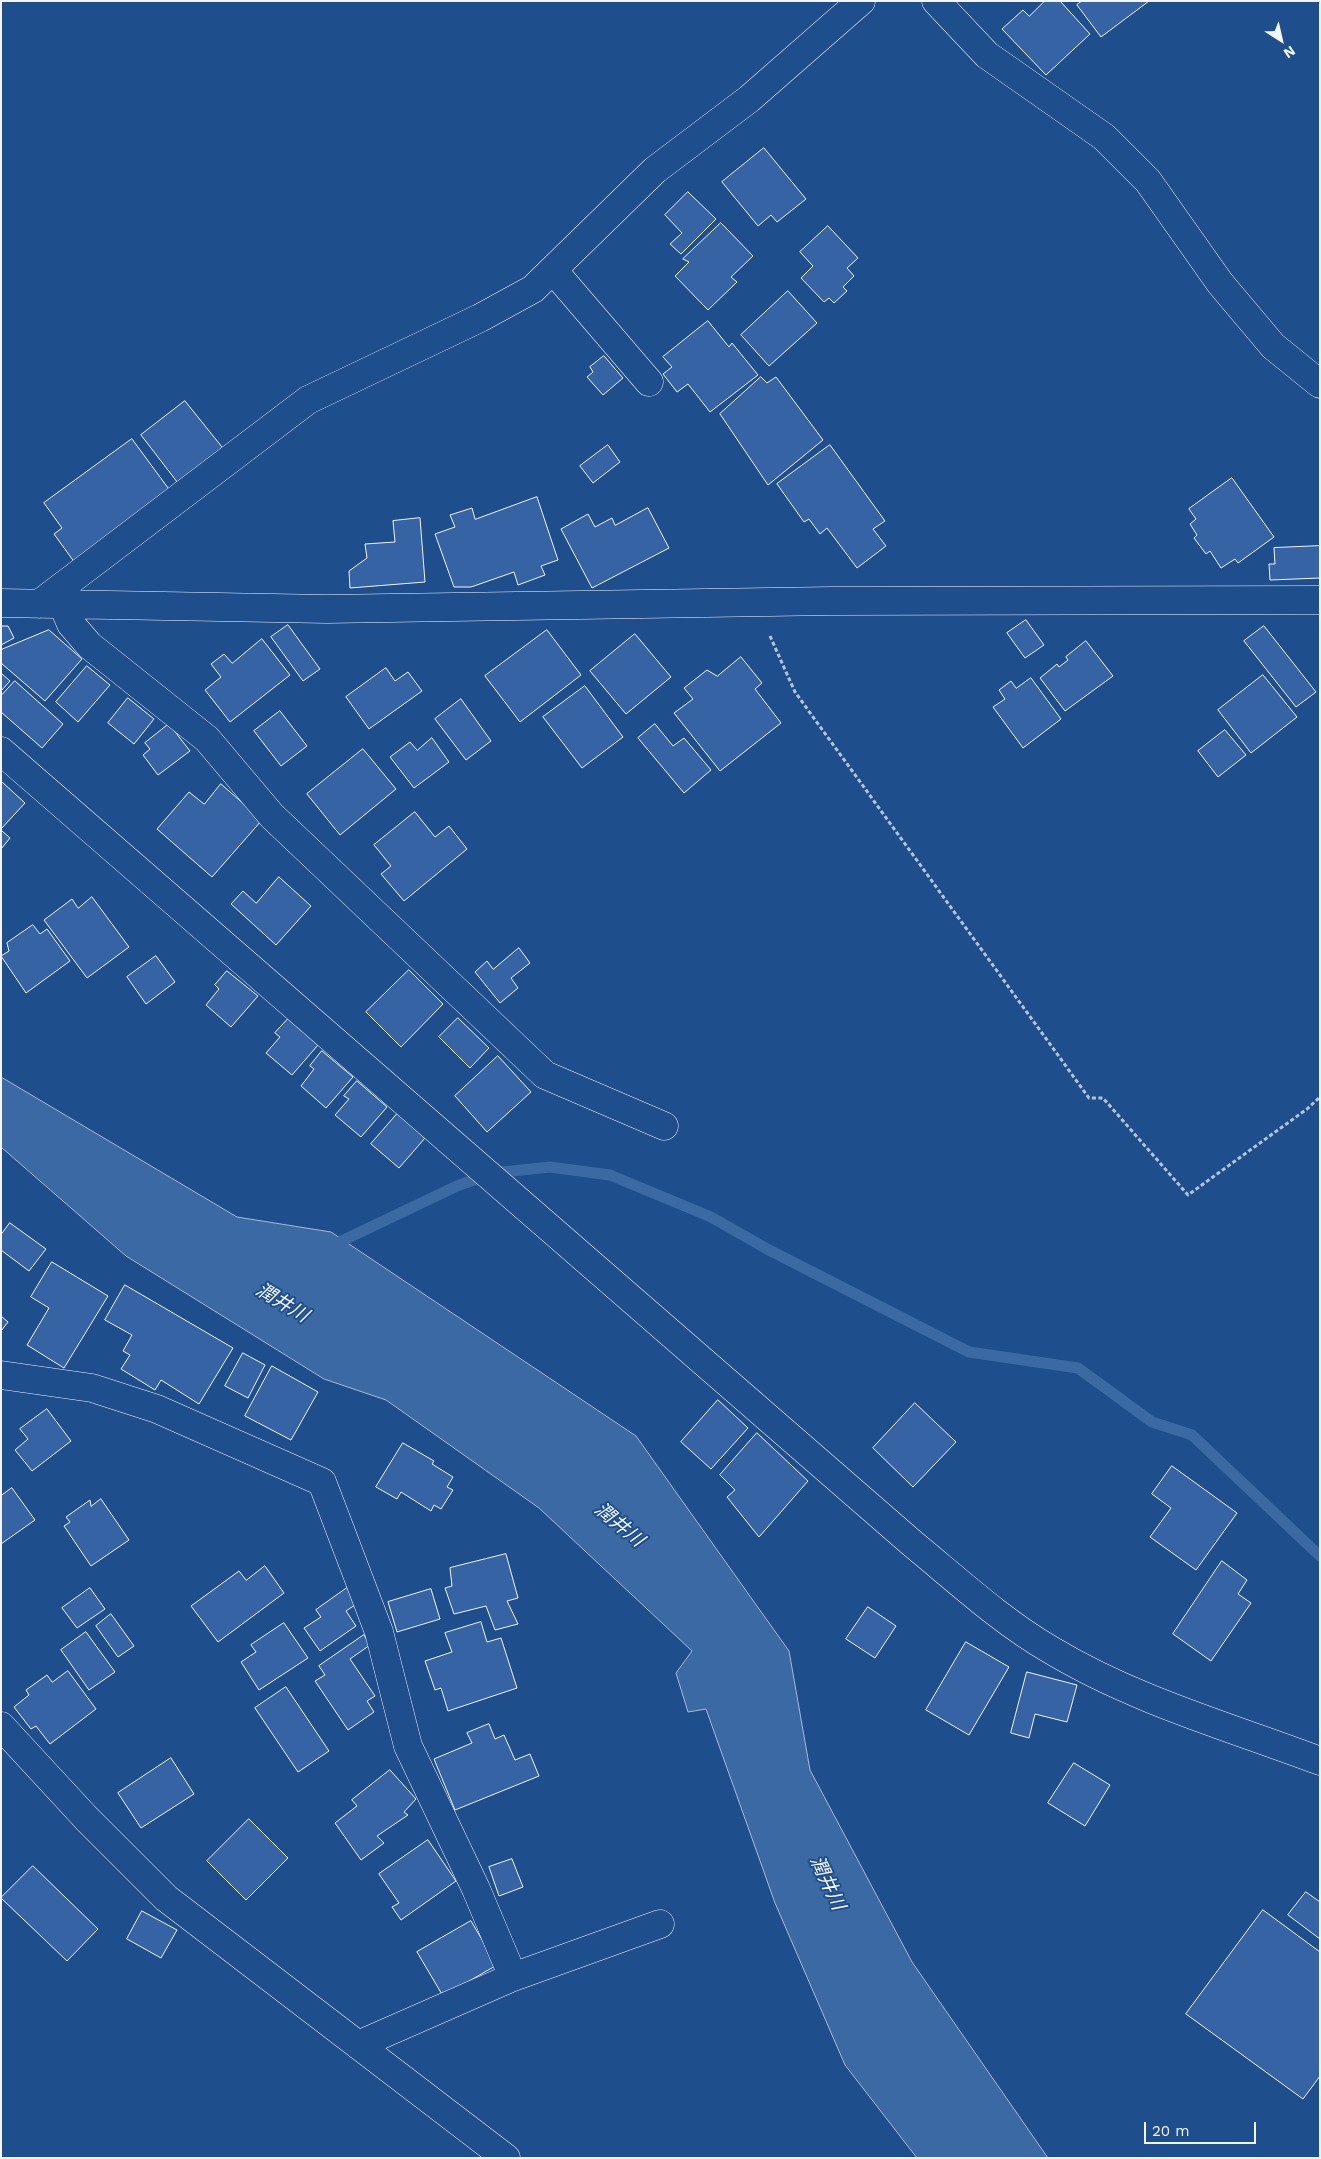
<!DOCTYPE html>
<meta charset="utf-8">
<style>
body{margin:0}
#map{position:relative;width:1321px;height:2159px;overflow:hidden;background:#1f4e8c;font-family:"Work Sans",sans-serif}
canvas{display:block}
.frame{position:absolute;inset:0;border:2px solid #f2f6ff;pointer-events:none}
.north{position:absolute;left:1256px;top:15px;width:50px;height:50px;-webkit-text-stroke:4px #1f4e8c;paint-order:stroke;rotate:145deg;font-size:14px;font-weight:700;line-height:20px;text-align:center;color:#f2f6ff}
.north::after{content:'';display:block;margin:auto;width:18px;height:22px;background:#f2f6ff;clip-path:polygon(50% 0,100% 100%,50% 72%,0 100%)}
.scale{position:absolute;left:1144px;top:2122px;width:112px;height:22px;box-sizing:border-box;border:2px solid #f2f6ff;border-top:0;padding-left:6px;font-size:15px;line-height:18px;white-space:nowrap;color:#f2f6ff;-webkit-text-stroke:4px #1f4e8c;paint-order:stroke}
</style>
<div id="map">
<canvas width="1321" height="2159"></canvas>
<div class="frame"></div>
<div class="north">N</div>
<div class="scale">20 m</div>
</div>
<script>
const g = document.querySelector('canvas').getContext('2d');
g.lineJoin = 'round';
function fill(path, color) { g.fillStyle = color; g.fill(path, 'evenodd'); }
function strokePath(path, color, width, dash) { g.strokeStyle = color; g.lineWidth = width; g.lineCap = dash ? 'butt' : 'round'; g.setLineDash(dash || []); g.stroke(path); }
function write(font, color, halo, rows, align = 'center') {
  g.font = font + ' "Work Sans","Noto Sans JP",sans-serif'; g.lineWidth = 4; g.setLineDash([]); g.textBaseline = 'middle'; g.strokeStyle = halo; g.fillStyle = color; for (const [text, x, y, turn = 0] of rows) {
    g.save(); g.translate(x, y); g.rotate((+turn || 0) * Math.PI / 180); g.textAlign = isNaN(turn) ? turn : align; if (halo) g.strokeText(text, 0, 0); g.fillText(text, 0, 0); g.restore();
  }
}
const water = new Path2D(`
 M1,1077L237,1217L331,1232L636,1436L789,1651L810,1770L912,1962L1048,2158H917L845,2065L775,1903L706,1709L688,1712L676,1673L692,1651L539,1508L386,1400L324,1379L126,1256L1,1147Z`);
fill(water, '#3b69a3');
strokePath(water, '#a8bbd7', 1);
strokePath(new Path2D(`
 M329,1247L457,1186L493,1173L550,1167L610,1175L711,1217L769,1250L969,1352L1078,1368L1152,1422L1192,1435L1320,1556`), '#3b69a3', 11);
const building = new Path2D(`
 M1045,1H1060L1090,34L1046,75L1002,29L1023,10L1029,16Z
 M1082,1H1149L1101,37L1077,5Z
 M764,148L806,199L777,222L771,215L758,226L722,182Z
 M688,192L716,219L681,254L670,244L682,233L665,215Z
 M721,223L753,256L731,277L737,282L708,310L675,276L689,262L683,259Z
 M828,226L858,258L847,268L854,276L843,287L847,291L834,303L829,298L824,302L801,278L813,266L800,252Z
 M788,291L817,323L769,366L741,335Z
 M708,321L729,347L732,343L758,375L710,412L688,384L677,392L663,374L672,367L663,357Z
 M604,356L623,378L603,395L587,377L593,372L590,367Z
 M761,377L767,383L776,377L823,440L768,485L720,414Z
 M185,401L226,452L181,487L141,435Z
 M132,439L171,492L75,563L54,534L62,528L44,503Z
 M608,445L620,462L593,483L580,466Z
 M830,445L885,521L873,529L886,546L857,568L827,528L820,534L809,519L804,522L777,484Z
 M1232,478L1274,537L1238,563L1235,559L1221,568L1210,551L1206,554L1194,538L1197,535L1190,524L1196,519L1189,509Z
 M537,497L558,560L541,566L545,575L518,585L514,572L471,587H454L435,534L455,527L450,515L472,508L475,519Z
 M648,508L669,548L592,588L561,529L588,514L595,527L612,518L615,525Z
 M420,518L425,582L350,588L349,571L367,558L365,544L395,542L393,521Z
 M1320,546V578L1270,580L1269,564H1275L1274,548Z
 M1026,620L1044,645L1025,658L1007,633Z
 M288,625L320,669L303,681L271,637Z
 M1,626H8L14,638L1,645Z
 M1264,626L1316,692L1296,707L1244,641Z
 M49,630L82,659L45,701L1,663V650Z
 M547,630L581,675L520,722L485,676Z
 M635,634L671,677L626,714L590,671Z
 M262,639L290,675L230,722L205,690L221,677L211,664L224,654L232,663Z
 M1086,641L1113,676L1065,711L1040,678L1057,664L1059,667L1068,660L1066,657Z
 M741,657L762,683L755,689L781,723L720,771L674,713L693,699L684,688L707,670L717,676Z
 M87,666L110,685L78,722L56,702Z
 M386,668L395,681L408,672L422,691L369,729L346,697Z
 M1,673L10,681L1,691Z
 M1263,675L1297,717L1251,753L1218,710Z
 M1031,678L1061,719L1023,748L993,707L1005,699L999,690L1011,681L1016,688Z
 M15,681L63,724L42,748L1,712V696Z
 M585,686L623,737L582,768L543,717Z
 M128,698L154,719L134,744L108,723Z
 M461,699L491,741L466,760L435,719Z
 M280,711L307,746L281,766L254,731Z
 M169,724L190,751L158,775L143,755L150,749L145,743Z
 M655,724L673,746L684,738L711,770L684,793L638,738Z
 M1225,730L1246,755L1218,777L1198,751Z
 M432,738L449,762L414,788L390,757L410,742L417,750Z
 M363,749L396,789L340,835L307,794Z
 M1,781L25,803L1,829Z
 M221,784L262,820L212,877L157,829L189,792L204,804Z
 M415,812L435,837L449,826L467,849L404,901L381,874L391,866L374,845Z
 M1,830L10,838L1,849Z
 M279,877L311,906L276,945L231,904L243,891L256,903Z
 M92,897L129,947L87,978L44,920L72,899L78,908Z
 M33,925L40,934L47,929L70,961L26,993L1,956L9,951L7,943Z
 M519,948L530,963L511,978L518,988L500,1003L475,972L487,961L493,969Z
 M156,956L175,982L146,1004L127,977Z
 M409,970L443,1004L401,1047L366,1012Z
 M227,971L258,996L231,1027L206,1005L219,989L215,985Z
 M458,1018L489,1048L470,1068L439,1037Z
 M288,1019L318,1045L292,1075L266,1053L280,1037L275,1033Z
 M322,1051L353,1077L326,1108L301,1086L314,1069L310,1066Z
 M498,1056L531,1092L487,1132L455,1096Z
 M357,1081L387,1107L361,1137L335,1115L349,1099L344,1096Z
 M398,1113L425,1138L399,1168L371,1144Z
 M10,1223L46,1249L29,1271L1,1250V1235Z
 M52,1262L108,1296L64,1368L27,1345L49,1308L31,1297Z
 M125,1285L233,1348L199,1404L161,1380L155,1390L121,1369L130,1355L123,1351L132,1335L105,1320Z
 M1,1316L8,1322L1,1331Z
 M243,1353L265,1365L248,1398L225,1386Z
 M272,1366L318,1392L291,1440L245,1416Z
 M718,1400L748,1428L711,1469L681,1442Z
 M915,1403L956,1442L913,1487L873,1448Z
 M47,1409L71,1441L32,1471L15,1450L28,1439L20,1429Z
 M757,1433L808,1481L759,1537L727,1497L735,1490L720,1475Z
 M403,1443L434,1461L432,1464L453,1477L447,1487L453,1490L441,1509L434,1505L431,1511L401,1492L397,1499L376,1487Z
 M1172,1466L1237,1513L1196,1570L1150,1537L1171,1508L1152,1494Z
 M12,1488L35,1520L1,1544V1496Z
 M101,1499L129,1540L91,1566L64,1526L70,1522L66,1517L90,1500L91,1506Z
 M506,1554L518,1598L507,1601L518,1624L495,1630L486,1606L454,1614L445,1588L452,1586L450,1568Z
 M1222,1561L1247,1580L1238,1594L1251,1603L1211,1661L1173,1634Z
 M265,1566L284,1593L218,1642L191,1606L239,1571L246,1580Z
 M90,1588L105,1609L77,1628L62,1608Z
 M347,1588L358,1603L346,1611L356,1626L320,1651L304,1628L321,1617L316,1610Z
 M431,1589L440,1619L397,1632L388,1602Z
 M868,1607L896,1626L875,1658L846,1639Z
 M111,1614L134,1646L118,1657L96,1626Z
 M481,1622L487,1642L501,1638L517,1688L448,1711L441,1688L435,1690L425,1661L452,1652L445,1633Z
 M284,1623L308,1658L259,1690L241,1662L256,1652L251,1645Z
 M86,1632L115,1672L89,1690L61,1650Z
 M364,1635L370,1645L350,1659L375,1696L367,1701L374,1712L348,1730L315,1681L325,1675L319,1666Z
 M966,1642L1009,1667L969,1735L926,1710Z
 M68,1671L96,1709L50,1744L36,1726L31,1729L14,1707L29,1695L26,1690L47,1675L52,1682Z
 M1027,1672L1077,1685L1067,1722L1035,1714L1029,1738L1011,1733Z
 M286,1687L329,1751L298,1772L255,1708Z
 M489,1724L495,1739L504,1735L515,1760L530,1754L539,1776L455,1810L434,1759L472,1743L467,1733Z
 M171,1758L194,1794L141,1828L118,1793Z
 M1074,1763L1110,1785L1085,1826L1048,1803Z
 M390,1770L416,1799L404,1812L408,1815L377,1836L384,1843L361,1860L335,1823L357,1806L352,1800Z
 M249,1819L288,1858L246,1900L207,1861Z
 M428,1840L456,1881L401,1920L392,1907L399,1903L379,1874Z
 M512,1859L523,1887L499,1896L489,1867Z
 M33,1866L98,1929L67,1961L1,1898Z
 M1306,1892L1320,1902V1939L1288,1915Z
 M1263,1910L1320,1952V2076L1303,2099L1186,2014Z
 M142,1911L177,1930L161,1958L127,1939Z
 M471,1921L497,1965L443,1996L417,1952Z`);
fill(building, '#3563a3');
strokePath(building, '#f2f6ff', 1);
const street = new Path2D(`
 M936,1L987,55L1104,137L1148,181L1220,283L1273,346L1320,384
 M553,270L649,382
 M1,603L327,609L832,601L1320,600
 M39,604L308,400L480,318L533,289L655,170L749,99L861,1
 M63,605L71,624L89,645L207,739L272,816L545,1075L664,1126
 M1,1375L92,1388L157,1409L322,1482L379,1632L408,1746L476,1889L513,1977
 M1,1726L87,1819L166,1898L506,2158
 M358,2045L513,1977L660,1924`);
const secondary = new Path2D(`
 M1,751L913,1544C957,1580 1001,1621 1051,1650C1134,1700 1230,1727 1320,1761`);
strokePath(street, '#f2f6ff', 29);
strokePath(secondary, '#f2f6ff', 29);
strokePath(new Path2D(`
 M770,636L795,692L1089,1098H1103L1188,1195L1307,1109L1320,1097`), '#b3c4dc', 3, [4, 2.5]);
strokePath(street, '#1f4e8c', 28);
strokePath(secondary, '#1f4e8c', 28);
write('italic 19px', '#f2f6ff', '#1f4e8c', [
 ["潤井川",282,1303,31],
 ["潤井川",619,1525,40],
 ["潤井川",827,1883,65]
]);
</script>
